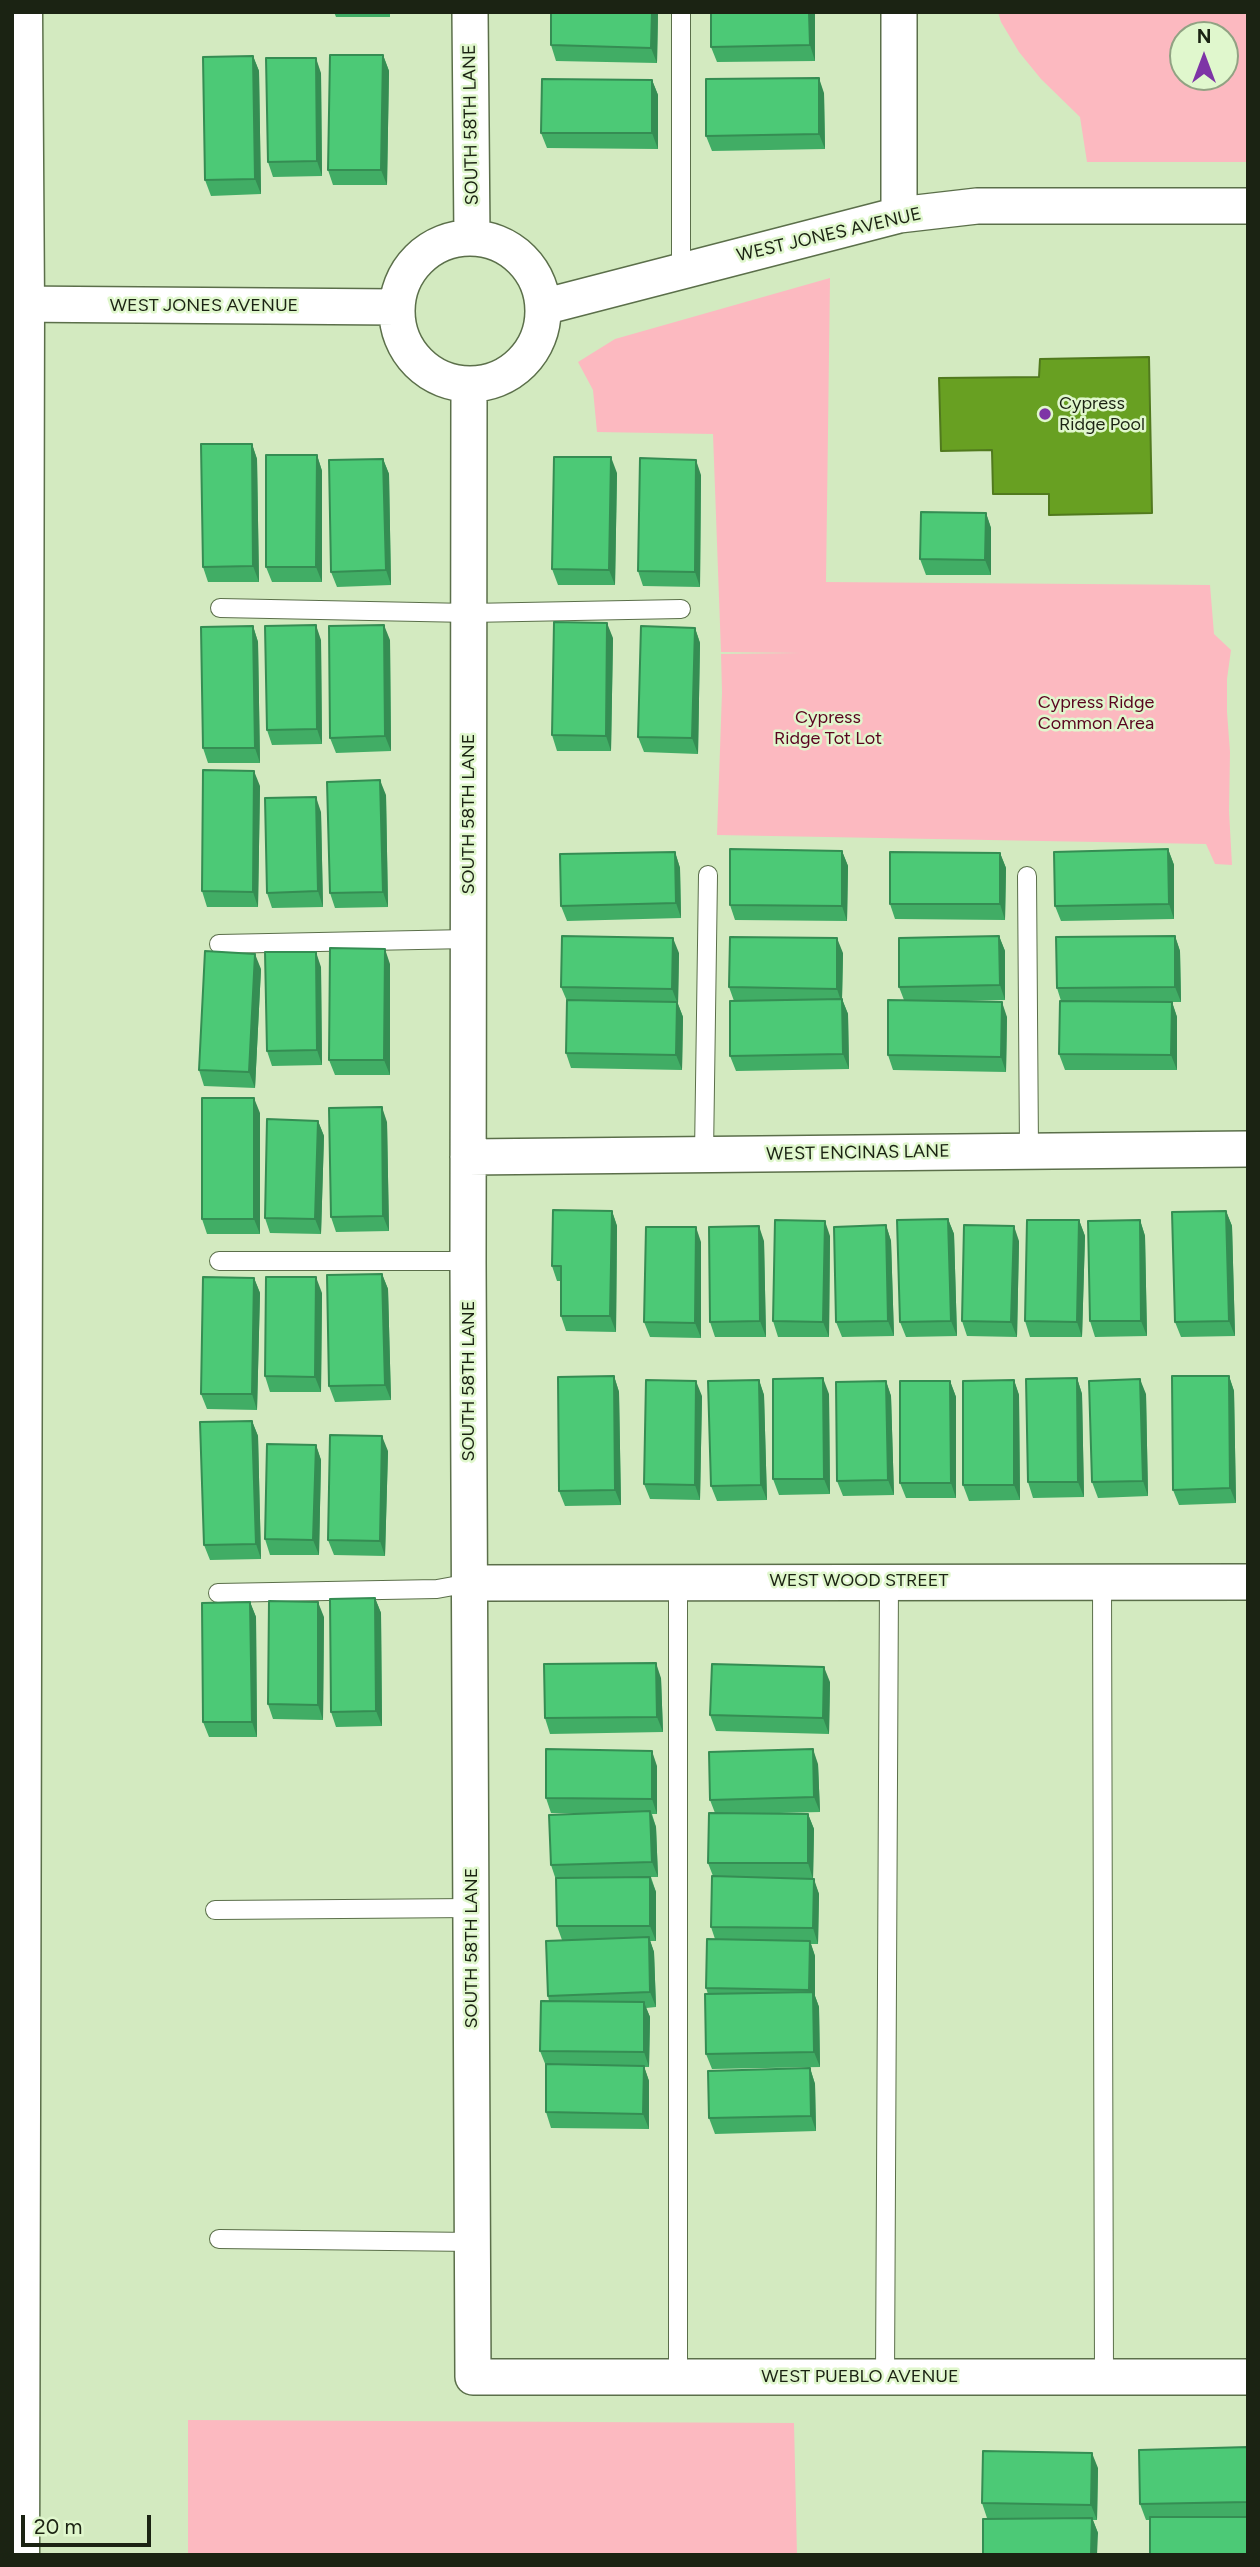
<!DOCTYPE html>
<style>
body{margin:0}
#map{position:relative;width:1260px;height:2567px;overflow:hidden;background:#d3eac0;font-family:Figtree,sans-serif}
canvas{display:block}
.frame{position:absolute;inset:0;border:14px solid #1b2313;pointer-events:none}
.north{position:absolute;left:1169px;top:21px;width:70px;height:70px;box-sizing:border-box;background:#e0f7cd;border:2px solid #91a283;border-radius:50%;rotate:0deg;font-size:19px;font-weight:700;line-height:28px;text-align:center;color:#1b2313}
.north::after{content:'';display:block;margin:auto;width:24px;height:32px;background:#7e34a6;clip-path:polygon(50% 0,100% 100%,50% 72%,0 100%)}
.scale{position:absolute;left:21px;top:2515px;width:130px;height:32px;box-sizing:border-box;border:4px solid #1b2313;border-top:0;padding-left:9px;font-size:21px;line-height:24px;white-space:nowrap;color:#1b2313;-webkit-text-stroke:5px #e0f7cd;paint-order:stroke}
</style>
<div id="map">
<canvas width="1260" height="2567"></canvas>
<div class="frame"></div>
<div class="north">N</div>
<div class="scale">20 m</div>
</div>
<script>
const g = document.querySelector('canvas').getContext('2d');
g.lineJoin = 'round';
function fill(path, color) { g.fillStyle = color; g.fill(path, 'evenodd'); }
function strokePath(path, color, width, dash) { g.strokeStyle = color; g.lineWidth = width; g.lineCap = dash ? 'butt' : 'round'; g.setLineDash(dash || []); g.stroke(path); }
function write(font, color, halo, rows, align = 'center') {
  g.font = font + ' Figtree,sans-serif'; g.lineWidth = 5; g.setLineDash([]); g.textBaseline = 'middle'; g.strokeStyle = halo; g.fillStyle = color; for (const [text, x, y, turn = 0] of rows) {
    g.save(); g.translate(x, y); g.rotate((+turn || 0) * Math.PI / 180); g.textAlign = isNaN(turn) ? turn : align; if (halo) g.strokeText(text, 0, 0); g.fillText(text, 0, 0); g.restore();
  }
}
fill(new Path2D(`
 M998,12H1248V162H1087L1080,117L1041,79L1019,52L1001,22ZM1183,35H1225V77H1183Z
 M830,278L826,582L1210,585L1214,634L1231,650L1227,679V712L1230,752L1229,811L1232,865L1215,864L1206,844L717,835L722,692L721,654L801,653L721,652L713,434L597,432L593,390L578,362L615,339Z
 M188,2420L794,2423L797,2555H188Z`), '#fcb9c0');
const water = new Path2D(`
 M1149,357L1152,513L1049,515V494H993L992,450L941,451L939,378L1039,377L1040,359Z`);
fill(water, '#68a022');
strokePath(water, '#517a1e', 2);
const lane = new Path2D(`
 M681,271V12
 M220,608L469,613L681,609
 M1027,876L1029,1151
 M219,944L468,939
 M704,1154L708,875
 M219,1261H468
 M678,1582V2377
 M1102,1582L1104,2377
 M218,1593L437,1589L470,1583
 M215,1910L471,1908
 M219,2239L473,2242
 M885,2377L889,1581`);
const street = new Path2D(`
 M470,12L472,238
 M899,12V215
 M397 311a73 73 0 1 1 146 0a73 73 0 1 1-146 0Z
 M12,304L396,307
 M543,307L899,215L977,206H1248
 M469,385L468,1261L473,2377H1248
 M468,1157L1248,1149
 M470,1583L1248,1582`);
const secondary = new Path2D(`
 M20,2555L25,305L23,12`);
strokePath(lane, '#5b6f4a', 20);
strokePath(street, '#5b6f4a', 38);
strokePath(secondary, '#5b6f4a', 41);
strokePath(lane, '#fff', 18);
strokePath(street, '#fff', 35);
strokePath(secondary, '#fff', 38);
fill(new Path2D(`
 M208,12H259L209,14Z
 M334,12H390V17H336Z
 M551,12H658L657,63L556,61L551,45Z
 M815,12V61L717,62L711,47Z
 M383,55L389,71L387,185H333L328,170Z
 M253,56L259,71L261,194L211,196L205,180Z
 M321,73L322,176L273,177L268,162Z
 M652,80L658,95V149L547,148L541,133Z
 M824,93L825,149L712,151L706,136Z
 M252,444L257,459L259,582H208L203,567Z
 M317,455L322,471V582H272L266,567Z
 M383,459L389,474L391,585L337,587L331,572Z
 M617,473L615,585H558L552,569Z
 M701,475L700,587L643,586L638,571Z
 M986,513L991,528V575H926L920,559Z
 M253,626L258,642L260,763H208L203,748Z
 M695,628L700,643L698,754L644,752L638,737Z
 M613,638L611,751H557L552,735Z
 M321,640L322,744L272,745L267,730Z
 M390,640L391,751L336,753L330,738Z
 M260,786L258,907H207L202,891Z
 M386,795L388,907L335,908L330,893Z
 M321,812L323,907L272,908L267,893Z
 M1168,849L1174,865V919L1061,921L1055,906Z
 M842,851L848,866L847,921L735,920L730,905Z
 M675,852L680,868L681,918L567,921L561,906Z
 M1000,853L1006,868L1005,920L895,919L890,904Z
 M999,936L1005,951V1000L965,1001L1007,1017L1006,1072L893,1070L888,1055L904,1000L899,987Z
 M1175,936L1180,951L1181,1002H1172L1177,1017V1070H1065L1059,1054L1061,1001L1057,988Z
 M679,953L678,1004L683,1017L682,1070L571,1068L566,1053L567,1001L561,987Z
 M843,953L842,999L848,1014L849,1069L736,1071L730,1056L734,1001L729,987Z
 M390,964V1075H335L329,1060Z
 M321,967L322,1065L272,1066L267,1051Z
 M261,969L255,1088L204,1086L199,1070Z
 M260,1113V1234H207L202,1219Z
 M318,1121L324,1136L321,1234L270,1233L265,1218Z
 M387,1122L389,1231L336,1232L331,1217Z
 M612,1211L617,1226L616,1332L566,1331L561,1316V1281H557L552,1266Z
 M1226,1211L1232,1226L1235,1336L1181,1337L1175,1322Z
 M948,1219L954,1234L957,1336L906,1337L900,1322Z
 M1079,1220L1085,1236L1082,1337H1030L1025,1321Z
 M1140,1220L1145,1236L1147,1336L1095,1337L1090,1321Z
 M886,1225L891,1241L894,1336L842,1337L836,1322Z
 M830,1236L829,1337H778L773,1321Z
 M764,1241L766,1337H715L710,1322Z
 M1019,1241L1017,1337L967,1336L962,1321Z
 M701,1242V1338L650,1337L644,1322Z
 M382,1274L388,1289L391,1400L335,1402L329,1386Z
 M254,1278L260,1293L257,1410L207,1409L201,1394Z
 M322,1293L321,1392H270L265,1376Z
 M614,1376L619,1392L621,1505L565,1506L559,1491Z
 M1229,1376L1234,1391L1236,1503L1179,1505L1173,1490Z
 M1077,1378L1082,1394L1084,1497L1033,1498L1028,1482Z
 M759,1380L764,1395L767,1500L717,1501L711,1486Z
 M1014,1380L1019,1395L1020,1500L969,1501L963,1485Z
 M886,1381L891,1396L894,1495L843,1496L837,1481Z
 M950,1381L956,1397V1498H906L900,1483Z
 M829,1394L830,1494L779,1495L773,1479Z
 M1146,1394L1148,1496L1098,1498L1092,1482Z
 M702,1396L700,1500L650,1499L644,1484Z
 M252,1421L258,1436L261,1559L210,1560L204,1545Z
 M316,1445L321,1460L319,1555H270L265,1539Z
 M388,1451L385,1556L334,1555L328,1540Z
 M375,1598L381,1613L382,1726L336,1727L331,1712Z
 M250,1602L256,1617L257,1737H209L203,1722Z
 M324,1617L323,1720L273,1719L268,1704Z
 M661,1678L663,1732L550,1734L545,1718Z
 M830,1682L829,1734L716,1731L710,1715Z
 M818,1764L820,1812L780,1813L808,1814L814,1829L813,1879L819,1894L818,1944H811L815,1956V1996L819,2007L820,2067L712,2069L706,2054L708,1994L706,1988L715,1939L711,1927L713,1876L708,1863L715,1813L710,1800Z
 M657,1766V1814H652L656,1827L658,1877H651L656,1892V1941H650L654,1952L656,2007L646,2008L650,2017L649,2067H644L649,2081V2129L551,2128L546,2112V2066L540,2051L549,2001L548,1996L562,1940L557,1926L556,1880L551,1865L591,1814L551,1813L546,1798Z
 M810,2068L815,2084L816,2131L715,2134L709,2118Z
 M1248,2447V2555L1150,2520H1146L1140,2504Z
 M1098,2468L1097,2520H1093L1098,2533L1008,2519L987,2518L982,2503Z`), '#41ad65');
fill(new Path2D(`
 M652,12H658L657,63L651,48Z
 M809,12H815V61L810,45Z
 M383,55L389,71L387,185L381,170Z
 M253,56L259,71L261,194L255,179Z
 M316,58L321,73L322,176L317,161Z
 M819,78L824,93L825,149L819,134Z
 M652,80L658,95V149L652,133Z
 M252,444L257,459L259,582L253,566Z
 M317,455L322,471V582L316,567Z
 M611,457L617,473L615,585L609,570Z
 M383,459L389,474L391,585L386,570Z
 M696,460L701,475L700,587L695,572Z
 M986,513L991,528V575L985,560Z
 M607,623L613,638L611,751L606,736Z
 M316,625L321,640L322,744L317,729Z
 M384,625L390,640L391,751L385,736Z
 M253,626L258,642L260,763L255,748Z
 M695,628L700,643L698,754L692,738Z
 M254,771L260,786L258,907L253,892Z
 M380,780L386,795L388,907L383,892Z
 M316,797L321,812L323,907L318,891Z
 M1168,849L1174,865V919L1169,904Z
 M842,851L848,866L847,921L842,906Z
 M675,852L680,868L681,918L676,903Z
 M1000,853L1006,868L1005,920L1000,904Z
 M999,936L1005,951V1000L1000,985Z
 M1175,936L1180,951L1181,1002L1175,987Z
 M673,938L679,953L678,1004L683,1017L682,1070L676,1055L677,1002L672,989Z
 M837,938L843,953L842,999L848,1014L849,1069L843,1054L842,1004L837,989Z
 M385,949L390,964V1075L384,1060Z
 M316,952L321,967L322,1065L317,1050Z
 M255,954L261,969L255,1088L249,1072Z
 M1002,1002L1007,1017L1006,1072L1001,1057Z
 M1172,1002L1177,1017V1070L1171,1055Z
 M254,1098L260,1113V1234L254,1219Z
 M382,1107L387,1122L389,1231L383,1216Z
 M318,1121L324,1136L321,1234L315,1219Z
 M612,1211L617,1226L616,1332L610,1316Z
 M1226,1211L1232,1226L1235,1336L1229,1321Z
 M948,1219L954,1234L957,1336L951,1321Z
 M1079,1220L1085,1236L1082,1337L1077,1322Z
 M1140,1220L1145,1236L1147,1336L1141,1321Z
 M825,1221L830,1236L829,1337L823,1322Z
 M886,1225L891,1241L894,1336L888,1321Z
 M759,1226L764,1241L766,1337L760,1321Z
 M1014,1226L1019,1241L1017,1337L1011,1322Z
 M696,1227L701,1242V1338L695,1323Z
 M382,1274L388,1289L391,1400L385,1385Z
 M316,1277L322,1293L321,1392L315,1377Z
 M254,1278L260,1293L257,1410L252,1394Z
 M614,1376L619,1392L621,1505L615,1490Z
 M1229,1376L1234,1391L1236,1503L1230,1488Z
 M823,1378L829,1394L830,1494L824,1479Z
 M1077,1378L1082,1394L1084,1497L1078,1482Z
 M1140,1379L1146,1394L1148,1496L1143,1481Z
 M759,1380L764,1395L767,1500L761,1485Z
 M1014,1380L1019,1395L1020,1500L1014,1485Z
 M696,1381L702,1396L700,1500L695,1485Z
 M886,1381L891,1396L894,1495L888,1480Z
 M950,1381L956,1397V1498L951,1483Z
 M252,1421L258,1436L261,1559L256,1544Z
 M382,1436L388,1451L385,1556L380,1541Z
 M316,1445L321,1460L319,1555L313,1540Z
 M375,1598L381,1613L382,1726L376,1711Z
 M250,1602L256,1617L257,1737L252,1722Z
 M318,1602L324,1617L323,1720L318,1705Z
 M656,1663L661,1678L663,1732L657,1717Z
 M824,1667L830,1682L829,1734L823,1718Z
 M813,1749L818,1764L820,1812L814,1797Z
 M652,1751L657,1766V1814L652,1799Z
 M650,1811L656,1827L658,1877L652,1862Z
 M808,1814L814,1829L813,1879L808,1863Z
 M650,1877L656,1892V1941L650,1926Z
 M814,1879L819,1894L818,1944L813,1928Z
 M649,1937L654,1952L656,2007L650,1992Z
 M810,1941L815,1956V1996L819,2007L820,2067L814,2052L813,2003L809,1990Z
 M644,2002L650,2017L649,2067L644,2052Z
 M644,2066L649,2081V2129L643,2114Z
 M810,2068L815,2084L816,2131L811,2116Z
 M1092,2453L1098,2468L1097,2520L1091,2505Z
 M1092,2518L1098,2533L1097,2555H1091Z`), '#358d53');
const building = new Path2D(`
 M551,12H652L651,48L551,45Z
 M711,12H809L810,45L711,47Z
 M330,55H383L381,170H328Z
 M253,56L255,179L205,180L203,57Z
 M266,58H316L317,161L268,162Z
 M819,78V134L706,136V79Z
 M542,79L652,80V133H541Z
 M201,444H252L253,566L203,567Z
 M266,455H317L316,567H266Z
 M554,457H611L609,570L552,569Z
 M640,458L696,460L695,572L638,571Z
 M383,459L386,570L331,572L329,460Z
 M921,512L986,513L985,560L920,559Z
 M554,622L607,623L606,736L552,735Z
 M316,625L317,729L267,730L265,626Z
 M384,625L385,736L330,738L329,626Z
 M253,626L255,748H203L201,627Z
 M641,626L695,628L692,738L638,737Z
 M203,770L254,771L253,892L202,891Z
 M380,780L383,892L330,893L327,782Z
 M316,797L318,891L267,893L265,798Z
 M730,849L842,851V906L730,905Z
 M1168,849L1169,904L1055,906L1054,852Z
 M675,852L676,903L561,906L560,854Z
 M890,852L1000,853V904H890Z
 M562,936L673,938L672,989L561,987Z
 M999,936L1000,985L899,987V938Z
 M1175,936V987L1057,988L1056,937Z
 M730,937L837,938V989L729,987Z
 M330,948L385,949L384,1060H329Z
 M205,951L255,954L249,1072L199,1070Z
 M265,952H316L317,1050L267,1051Z
 M842,999L843,1054L730,1056V1001Z
 M567,1000L677,1002L676,1055L566,1053Z
 M888,1000L1002,1002L1001,1057L888,1055Z
 M1060,1001L1172,1002L1171,1055L1059,1054Z
 M202,1098H254V1219H202Z
 M382,1107L383,1216L331,1217L329,1108Z
 M267,1119L318,1121L315,1219L265,1218Z
 M553,1210L612,1211L610,1316H561V1266H552Z
 M1226,1211L1229,1321L1175,1322L1172,1212Z
 M948,1219L951,1321L900,1322L897,1220Z
 M775,1220L825,1221L823,1322L773,1321Z
 M1027,1220H1079L1077,1322L1025,1321Z
 M1140,1220L1141,1321H1090L1088,1221Z
 M886,1225L888,1321L836,1322L834,1227Z
 M964,1225L1014,1226L1011,1322L962,1321Z
 M759,1226L760,1321L710,1322L709,1227Z
 M646,1227H696L695,1323L644,1322Z
 M382,1274L385,1385L329,1386L327,1275Z
 M203,1277L254,1278L252,1394H201Z
 M266,1277H316L315,1377L265,1376Z
 M614,1376L615,1490L559,1491L558,1377Z
 M1172,1376H1229L1230,1488L1173,1490Z
 M823,1378L824,1479H773V1379Z
 M1077,1378L1078,1482H1028L1026,1379Z
 M1140,1379L1143,1481L1092,1482L1089,1381Z
 M646,1380L696,1381L695,1485L644,1484Z
 M759,1380L761,1485L711,1486L708,1381Z
 M1014,1380V1485H963V1381Z
 M886,1381L888,1480L837,1481L836,1382Z
 M900,1381H950L951,1483H900Z
 M252,1421L256,1544L204,1545L200,1422Z
 M330,1435L382,1436L380,1541L328,1540Z
 M267,1444L316,1445L313,1540L265,1539Z
 M375,1598L376,1711L331,1712L330,1599Z
 M269,1601L318,1602V1705L268,1704Z
 M250,1602L252,1722H203L202,1603Z
 M656,1663L657,1717L545,1718L544,1664Z
 M712,1664L824,1667L823,1718L710,1715Z
 M546,1749L652,1751V1799L546,1798Z
 M813,1749L814,1797L710,1800L709,1752Z
 M650,1811L652,1862L551,1865L549,1815Z
 M709,1813L808,1814V1863H708Z
 M712,1876L814,1879L813,1928L711,1927Z
 M650,1877V1926H557L556,1878Z
 M649,1937L650,1992L548,1996L546,1941Z
 M707,1939L810,1941L809,1990L706,1988Z
 M813,1992L814,2052L706,2054L705,1994Z
 M541,2001L644,2002V2052L540,2051Z
 M546,2064L644,2066L643,2114L546,2112Z
 M810,2068L811,2116L709,2118L708,2071Z
 M1248,2447V2502L1140,2504L1139,2450Z
 M983,2451L1092,2453L1091,2505L982,2503Z
 M1150,2517H1248V2555H1150Z
 M1092,2518L1091,2555H983V2519Z`);
fill(building, '#4cc976');
strokePath(building, '#358d53', 2);
for (const [x, y, r, color] of [
 [1045,414,7,"#7e34a6"]
]) { const dot = new Path2D(); dot.arc(x, y, r, 0, 2 * Math.PI); g.fillStyle = color; g.fill(dot); strokePath(dot, '#e0f7cd', 2.5); }
write('18px', '#1b2313', '#e0f7cd', [
 ["SOUTH 58TH LANE",471,125,-91],
 ["WEST JONES AVENUE",829,235,-13],
 ["WEST JONES AVENUE",204,306],
 ["SOUTH 58TH LANE",469,814,-90],
 ["WEST ENCINAS LANE",858,1153,-1],
 ["SOUTH 58TH LANE",469,1381,-90],
 ["WEST WOOD STREET",859,1581],
 ["SOUTH 58TH LANE",472,1948,-90],
 ["WEST PUEBLO AVENUE",860,2377]
]);
write('18px', '#1b2313', '#e0f7cd', [
 ["Cypress",1059,404],
 ["Ridge Pool",1059,425]
], 'left');
write('18px', '#59031f', '#e0f7cd', [
 ["Cypress Ridge",1096,703],
 ["Common Area",1096,724],
 ["Cypress",828,718],
 ["Ridge Tot Lot",828,739]
]);
</script>
